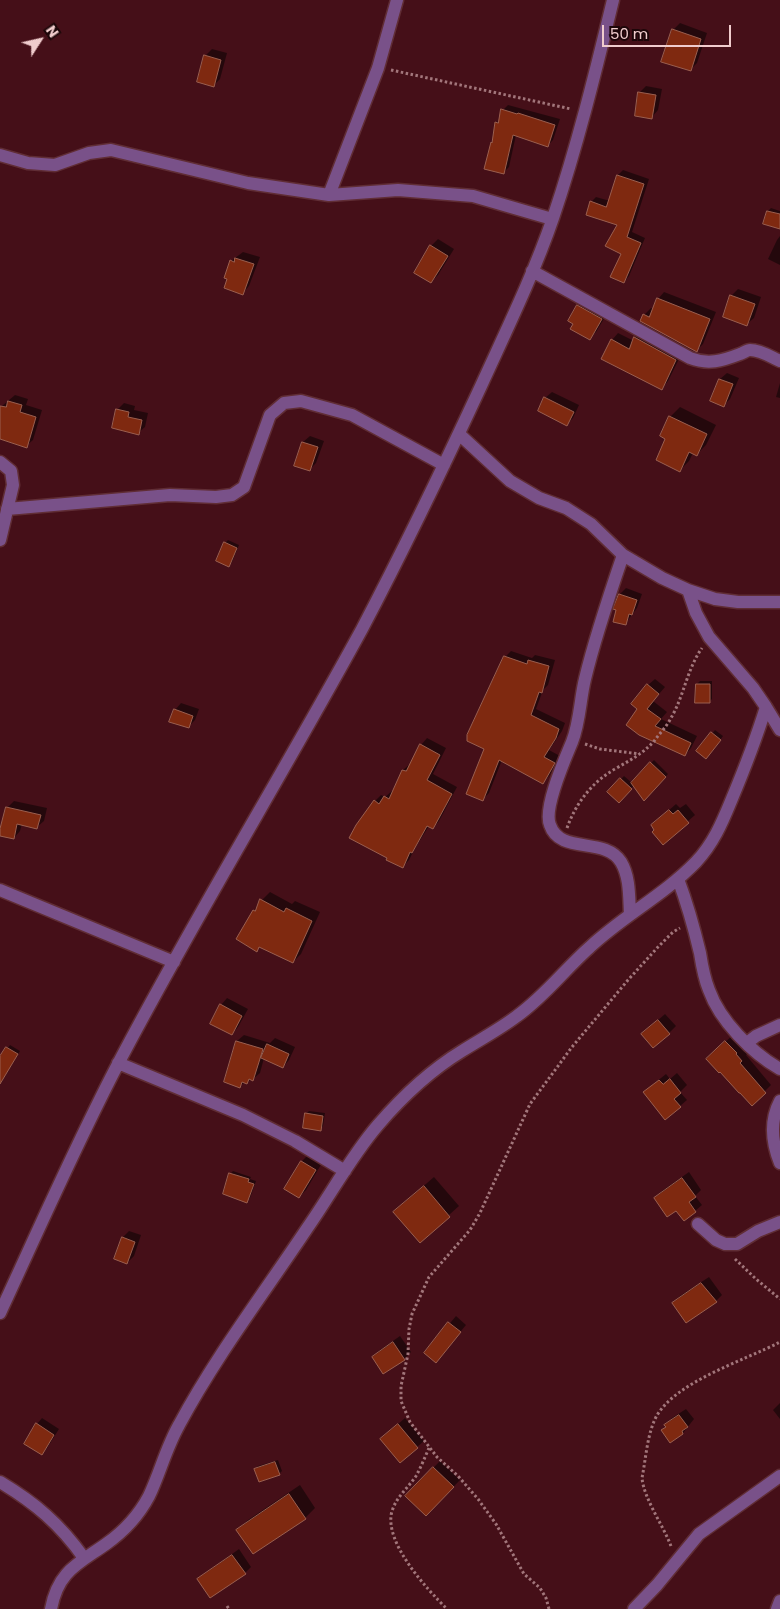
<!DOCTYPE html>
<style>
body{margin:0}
#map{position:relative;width:780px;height:1609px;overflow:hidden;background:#450f18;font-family:Poppins,sans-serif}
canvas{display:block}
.north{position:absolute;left:15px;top:15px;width:50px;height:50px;-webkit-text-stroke:4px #1d0609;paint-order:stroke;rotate:55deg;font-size:14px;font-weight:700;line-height:20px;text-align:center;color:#f0cccd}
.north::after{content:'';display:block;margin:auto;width:18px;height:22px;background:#f0cccd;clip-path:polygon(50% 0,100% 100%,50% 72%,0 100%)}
.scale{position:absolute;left:602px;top:25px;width:129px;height:22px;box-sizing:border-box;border:2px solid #f0cccd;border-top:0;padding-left:6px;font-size:15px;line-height:18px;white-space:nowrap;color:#f0cccd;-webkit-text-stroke:4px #1d0609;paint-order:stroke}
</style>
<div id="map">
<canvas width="780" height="1609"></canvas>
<div class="north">N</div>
<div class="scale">50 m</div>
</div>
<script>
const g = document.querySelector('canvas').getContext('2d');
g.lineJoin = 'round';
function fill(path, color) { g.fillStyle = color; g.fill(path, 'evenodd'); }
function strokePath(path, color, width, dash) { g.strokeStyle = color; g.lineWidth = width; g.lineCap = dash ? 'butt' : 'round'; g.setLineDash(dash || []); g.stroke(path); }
fill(new Path2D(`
 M680,23L707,33L697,63L690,70L673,30Z
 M212,49L227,53L220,79L213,86L205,56Z
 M646,86L662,89L658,110L652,117L639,93Z
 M508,105L560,119L553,140L547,146L516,135L509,167L503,173L492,143L493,141L496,123L500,120L503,110Z
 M623,170L649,179L632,232L645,238L629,276L624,282L619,224L591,202L596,197L610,201L618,175Z
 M771,208L780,211V228L768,211Z
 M780,236V265L768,259L777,240Z
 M438,239L454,249L438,275L431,282L416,272L431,246Z
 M243,252L260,257L249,286L243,293L231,261Z
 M738,289L761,297L754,318L747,324L724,316L732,295Z
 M664,292L716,312L703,344L697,350L644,315L651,308L654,309L658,299Z
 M585,299L608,312L596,332L589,338L578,306Z
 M642,331L682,353L668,381L662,388L612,340L618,333L634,341L635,337Z
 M727,373L739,378L730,399L723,406L711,401L720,379Z
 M780,383V398L776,397Z
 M552,392L579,405L573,418L567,424L545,398Z
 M15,395L28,399L26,405L42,410L33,440L26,446L0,438V413L2,406Z
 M124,403L135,406L134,410L148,413L145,427L138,433L117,410Z
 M680,407L716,425L706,445L697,454L693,453L689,461L680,470L667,439L670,417Z
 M310,436L324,441L316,463L309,470L303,442Z
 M228,540L239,545L232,562L229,565L225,543Z
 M626,588L642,594L637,608L625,624L620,594Z
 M511,651L532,658L535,655L555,660L548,685L543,690L536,709L565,723L562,731L549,750L560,756L549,776L543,782L502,760L489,793L483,799L486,748L505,657Z
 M655,679L665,687L653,701L667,712L661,719L697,736L691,748L685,755L640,734L639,709L648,685Z
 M700,681H712V699L709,702L697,684Z
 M181,703L199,709L195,720L188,727L175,710Z
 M715,730L723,736L709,755L698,751Z
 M427,738L446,748L433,774L457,787L439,821L433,828L429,826L415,848L409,860L403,866L375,801L381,795L385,797L392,791L393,792L403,770L410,764L421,745Z
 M654,760L668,774L644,800L634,785L619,801L609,792L624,776L632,783Z
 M14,801L47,808L44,821L37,827L22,824L20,831L14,838L7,808Z
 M676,804L680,808L686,804L695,815L663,843L659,819Z
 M270,892L292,904L295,901L320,912L301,954L293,962L260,946L256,950L254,911L262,900Z
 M227,998L248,1009L238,1027L232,1034L221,1005Z
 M665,1014L676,1026L669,1033L649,1028Z
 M244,1035L270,1043L275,1038L295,1047L289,1060L283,1067L264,1058L260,1073L253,1079H251L247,1083L245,1082L240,1086L226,1081L237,1041Z
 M733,1035L748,1053L746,1055L771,1085L752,1104L720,1070L714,1052Z
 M10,1045L20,1051L7,1070L0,1066V1059Z
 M677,1073L687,1085L680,1092L687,1100L680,1106L651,1086L666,1074L670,1079Z
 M309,1111L325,1113L323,1126L320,1129L306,1114Z
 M308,1155L322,1163L306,1190L299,1197L286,1189L302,1161Z
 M233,1171L251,1177L250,1179L256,1181L250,1198L247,1201L230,1174Z
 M689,1172L701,1190L695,1196L702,1205L695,1211L677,1209L656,1198L662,1191Z
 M434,1177L459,1206L420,1241L405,1202Z
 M129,1231L141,1235L134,1256L127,1263L123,1237Z
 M709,1277L722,1295L716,1301L674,1303L680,1296Z
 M456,1316L466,1325L436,1361L426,1352Z
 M400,1336L411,1352L404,1359L373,1357L380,1350Z
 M780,1403V1419L773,1410Z
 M686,1409L694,1419L683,1433L670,1441L663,1430L672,1418Z
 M42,1418L59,1429L47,1448L42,1454L37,1424Z
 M405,1418L424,1441L417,1447L381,1439Z
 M278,1460L282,1471L279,1474L256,1469L258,1466Z
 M440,1461L460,1480L426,1515L406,1496Z
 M300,1485L315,1508L305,1518L238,1530L248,1520Z
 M239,1549L251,1567L245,1573L199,1579L206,1573Z`), '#0007');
const building = new Path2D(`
 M672,29L701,39L691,71L661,62Z
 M204,55L221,60L214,87L197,82Z
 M638,92L656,95L652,119L635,116Z
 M501,109L517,114L518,113L555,125L548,147L513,135L504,174L484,169L491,142L492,143L495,122L498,123Z
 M617,175L644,184L627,237L641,243L624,283L610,277L621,254L605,246L617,225L586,215L590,201L606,207Z
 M767,211L780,214V229L763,224Z
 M430,245L448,256L431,283L414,273Z
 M235,258L254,264L243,295L224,288L227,279L224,278L230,260L234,262Z
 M730,295L755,304L747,326L723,317Z
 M657,298L710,319L697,352L640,321L643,314L649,317Z
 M577,305L602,319L590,340L570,329L573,324L568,321Z
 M634,337L676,360L662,390L601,359L611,339L629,349Z
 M719,379L733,384L724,407L710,401Z
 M544,397L574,412L567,426L538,411Z
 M8,401L22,405L20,412L36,417L27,448L0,439V406L6,407Z
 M116,409L129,412L128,417L142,420L139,435L112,428Z
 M669,416L707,434L697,456L689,452L680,472L656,460L665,439L660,436Z
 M302,442L318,447L310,471L294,466Z
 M224,542L237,548L229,567L216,561Z
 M619,594L637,600L632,615L629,614L626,625L613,622L616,610L613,609Z
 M504,656L527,664L528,660L549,666L542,693L539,692L531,715L559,729L556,738L544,757L555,763L543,784L499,760L483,801L466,794L484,749L467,741V735Z
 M647,684L659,694L647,709L661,719L655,726L691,743L685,756L639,735L626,725L637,709L631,704Z
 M696,684H710V703H695Z
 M174,709L193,716L189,728L169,722Z
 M711,732L721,740L706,759L696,751Z
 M420,744L440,755L427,780L452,794L433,829L427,826L412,853L410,852L403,868L386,860L387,858L349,838L356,825L374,800L379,804L384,796L389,799L402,770L406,771Z
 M650,762L666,777L644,801L631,783Z
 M620,778L632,789L619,803L607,792Z
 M6,807L41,815L37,829L17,824L14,839L0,836V829Z
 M669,810L673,814L678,810L689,823L663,845L652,832L654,830L651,825Z
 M260,899L284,912L286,908L312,921L293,963L259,947L257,952L236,939L253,910L255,911Z
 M220,1004L242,1016L232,1035L210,1024Z
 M658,1020L670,1034L653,1048L641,1034Z
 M236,1041L263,1049L253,1081L249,1079L247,1084L242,1082L240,1088L224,1082Z
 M725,1041L737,1053L736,1054L742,1061L740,1063L766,1093L752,1106L740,1093H739L720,1072L719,1073L706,1059Z
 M267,1044L289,1054L283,1068L261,1058Z
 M6,1047L18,1054L0,1084V1056Z
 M670,1079L681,1093L674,1099L681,1107L665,1120L643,1092L659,1080L663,1084Z
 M305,1113L323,1116L321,1131L303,1128Z
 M301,1161L316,1170L299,1198L284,1189Z
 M229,1173L249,1179L248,1182L254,1184L247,1203L223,1194Z
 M682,1178L696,1197L689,1202L696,1212L684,1221L676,1211L667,1217L654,1198Z
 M424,1186L450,1217L420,1243L393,1212Z
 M122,1237L135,1242L127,1264L114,1259Z
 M701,1283L717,1302L686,1323L672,1303Z
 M448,1322L461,1332L436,1363L424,1353Z
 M393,1342L405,1360L383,1374L372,1357Z
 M679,1415L688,1427L682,1431L683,1434L670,1443L661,1430L666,1427L664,1425Z
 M36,1423L54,1435L42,1455L24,1444Z
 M398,1424L418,1448L400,1463L380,1439Z
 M275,1462L280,1475L259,1482L254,1469Z
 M433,1467L454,1487L426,1516L405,1496Z
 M289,1494L306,1519L253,1554L236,1530Z
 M232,1555L246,1574L210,1598L197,1579Z`);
fill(building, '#7f2910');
strokePath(building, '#9a5f4f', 1);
const minor = new Path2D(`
 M0,155L28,163L55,165L89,153L111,150L248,183L329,195L398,190L473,196L552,219
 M329,195L378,68L397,0
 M532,271L690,358C708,365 722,361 740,354C743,353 747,350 750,350C761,350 771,357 780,361
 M459,434L510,481L539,498L566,508L591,524L623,555L662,578L688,590L715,599L738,602H780
 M0,462L11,471L13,485L0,540
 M7,509L170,495L216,497L232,495L244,487L270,415L284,403L301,401L352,415L444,465
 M623,555C609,596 595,637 585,679C580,699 580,722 572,742C565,759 543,808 550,825C560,855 605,836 621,862C630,877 629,897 630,914
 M688,590L696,613L709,637L753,688L766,707L780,730
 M678,879C687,903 694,928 700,953C702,966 704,978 709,990C720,1021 752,1053 780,1069
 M0,890L174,962
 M747,1043L756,1036L780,1025
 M118,1063L243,1115L295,1141L345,1171
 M780,1101C769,1122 772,1143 780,1163
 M698,1224L716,1240L725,1244H737L758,1231L780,1222
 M0,1313C39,1229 76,1144 119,1062C196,915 283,774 362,629C404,549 443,468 481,386C506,331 533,276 553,218C577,147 595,74 613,0
 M0,1482C35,1503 60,1524 84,1558
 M51,1609C58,1571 78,1564 106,1544C123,1532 139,1515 149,1496C160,1473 166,1448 179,1425C216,1356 264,1293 308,1227C331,1194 352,1155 378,1125C402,1097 431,1070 462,1051C481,1039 500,1029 517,1016C545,996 565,969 590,947C623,916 664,895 696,862C713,844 722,823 731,801C744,770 756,739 766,707
 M634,1609L657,1585L699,1534L780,1476
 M777,1609L780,1601`);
strokePath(minor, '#602d35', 15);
strokePath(new Path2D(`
 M391,70L571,109
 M585,744L600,749L640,754
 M567,828C576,803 592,782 615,769C630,760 643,754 655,740C660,733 667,726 671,718C684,696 687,669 702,648
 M735,1259L756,1279L780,1299
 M429,1448C425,1457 421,1467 416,1476C408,1488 397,1496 392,1511C383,1542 427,1589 447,1609
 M671,1546C663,1525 644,1499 642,1478C646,1458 647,1435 656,1417C676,1381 744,1361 780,1342
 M227,1606L229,1609
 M549,1609L546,1598L540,1588L524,1574L496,1524L478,1499L458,1476L437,1457L410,1422L401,1401V1386L408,1354L409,1329L412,1314L429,1277L470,1230L480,1213L530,1104L572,1047L628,980L658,947L673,932L680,928`), '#a2767b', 3, [2.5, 2.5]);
strokePath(minor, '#795189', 12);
</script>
